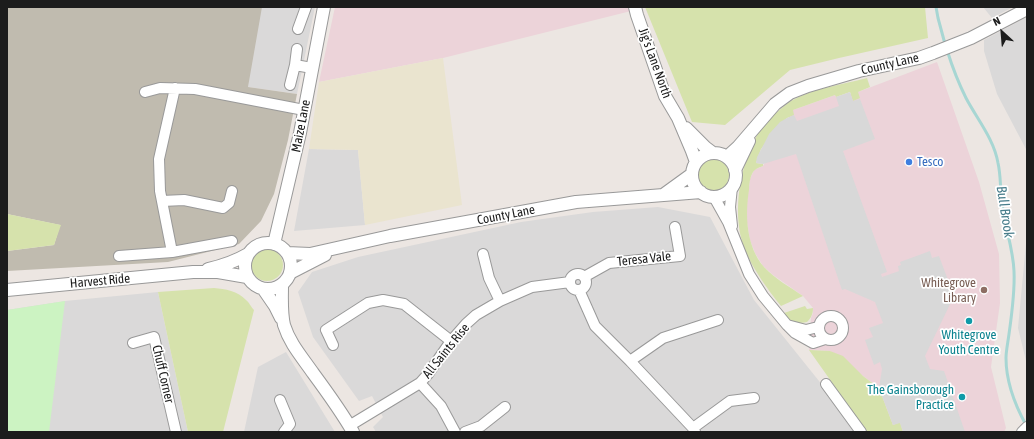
<!DOCTYPE html>
<style>
body{margin:0}
#map{position:relative;width:1034px;height:439px;overflow:hidden;background:#ece6e2;font-family:"Asap Condensed",sans-serif}
canvas{display:block}
.frame{position:absolute;inset:0;border:8px solid #1c1c1c;pointer-events:none}
.north{position:absolute;left:982px;top:12px;width:40px;height:40px;-webkit-text-stroke:3px #fff;paint-order:stroke;rotate:334deg;font-size:11px;font-weight:700;line-height:16px;text-align:center;color:#1c1c1c}
.north::after{content:'';display:block;margin:auto;width:14px;height:18px;background:#1c1c1c;clip-path:polygon(50% 0,100% 100%,50% 72%,0 100%)}
</style>
<div id="map">
<canvas width="1034" height="439"></canvas>
<div class="frame"></div>
<div class="north">N</div>
</div>
<script>
const g = document.querySelector('canvas').getContext('2d');
g.lineJoin = 'round';
function fill(path, color) { g.fillStyle = color; g.fill(path, 'evenodd'); }
function strokePath(path, color, width, dash) { g.strokeStyle = color; g.lineWidth = width; g.lineCap = dash ? 'butt' : 'round'; g.setLineDash(dash || []); g.stroke(path); }
function write(font, color, halo, rows, align = 'center') {
  g.font = font + ' "Asap Condensed",sans-serif'; g.lineWidth = 3.5; g.setLineDash([]); g.textBaseline = 'middle'; g.strokeStyle = halo; g.fillStyle = color; for (const [text, x, y, turn = 0] of rows) {
    g.save(); g.translate(x, y); g.rotate((+turn || 0) * Math.PI / 180); g.textAlign = isNaN(turn) ? turn : align; if (halo) g.strokeText(text, 0, 0); g.fillText(text, 0, 0); g.restore();
  }
}
fill(new Path2D(`
 M254,7H315L297,94L248,87Z
 M983,7H1013L992,18Z
 M1027,17V223V151L997,94L984,51V40Z
 M309,149L358,150L365,225L294,231Z
 M658,207L710,217L754,300L823,386L856,432H376L373,427L383,417L372,396L359,401L313,337L298,292L312,272L358,257L521,222L593,212Z
 M1027,233V365L1018,328Z
 M158,292L188,432H7V310L65,301Z
 M286,352L335,432H244L258,367Z`), '#dad9d9');
fill(new Path2D(`
 M335,7H630L631,11L443,58L319,82Z
 M937,62L979,182L999,254L1000,303L991,367L1006,428L1004,432H903L900,423L893,425L879,388L830,351L809,350L811,318L813,313V308L803,296L773,275L763,266L755,253L750,240L747,223L746,209L750,179L754,170L763,166L793,110L835,95L836,97L858,92Z`), '#ecd3d9');
fill(new Path2D(`
 M7,7H262L248,87L297,94L288,140L274,194L261,221L239,244L168,262L7,271V251L54,245L60,225L7,214Z`), '#c0bbaf');
fill(new Path2D(`
 M443,58L462,205L365,225L358,150L309,149L319,82Z`), '#eae4cf');
fill(new Path2D(`
 M645,7H925L928,38L839,58L790,70L725,125L692,122Z
 M867,78L870,87L858,92L860,98L853,101L850,92L836,97L835,95L793,110L794,115L787,118L761,149L756,163L763,164V166C760,167 755,169 753,172C750,177 749,184 749,190C745,215 746,246 764,267C775,279 790,287 803,296L781,306C768,290 747,261 742,241C733,209 740,167 756,137C761,128 769,119 777,112C781,109 785,105 789,102C813,88 841,85 867,78Z
 M695 175a17 17 0 1 1 34 0a17 17 0 1 1-34 0Z
 M7,214L61,225L54,245L7,251Z
 M251 265a16 16 0 1 1 32 0a16 16 0 1 1-32 0Z
 M214,288C225,289 238,291 246,300C249,302 251,307 254,310L223,432H188L158,292Z
 M805,306L807,309L813,308C813,314 811,318 807,322C796,324 789,325 784,313Z
 M809,350L830,351L843,356L863,376L879,388L893,425L900,422L903,432H867Z`), '#d6e2ac');
fill(new Path2D(`
 M65,301L49,432H7V310Z`), '#ccf3c2');
fill(new Path2D(`
 M850,92L853,101L860,99L875,139L843,151L887,272L881,274L882,277L899,271L898,266L901,265L900,262L930,251L932,258L939,256L954,296L925,356L930,369L944,371L965,432H903L900,423L893,425L879,388L882,369L880,362L874,365L865,340L873,337L869,328L883,323L875,302L845,289L842,290L796,154L763,164L756,163L757,157L765,142L769,134L780,122L787,118L794,115L797,121L839,106L836,97Z`), '#d8d8d8');
strokePath(new Path2D(`
 M936,7L938,18L945,44
 M947,50C952,66 958,82 966,98C977,119 994,139 998,163C1001,176 1000,189 1002,202C1004,225 1013,247 1014,271C1015,292 1012,313 1009,334C1008,342 1006,351 1006,358C1006,381 1015,405 1026,425`), '#a7d6d3', 3);
const minor = new Path2D(`
 M298,29L306,7
 M295,65L312,68
 M290,85L295,65L297,49
 M145,92L160,88L195,89L304,110
 M714,197L728,222L749,274L763,296L787,325L795,333L813,343L825,339
 M162,201L184,200L223,208L229,203L232,191
 M732,226L730,207L732,187
 M172,252L160,191L159,159L175,88
 M483,254L489,278L500,301
 M119,256L172,252L232,241
 M570 282a8 8 0 1 1 16 0a8 8 0 1 1-16 0Z
 M584,277L609,263L680,256L675,227
 M579,290L595,326L630,361L693,428L695,432
 M819 328a12 12 0 1 1 24 0a12 12 0 1 1-24 0Z
 M787,325L806,330L818,327
 M133,343L154,337L176,432
 M333,345L326,330L368,303L383,300L404,304L451,341
 M630,361L663,338L718,320
 M420,383L441,406L455,432
 M826,384L861,432
 M280,400L290,424L284,432
 M349,426L420,383L428,374L451,341L466,324L476,315L500,301L532,287L570,282
 M693,428L730,401L754,398
 M465,432L481,426L505,407
 M1022,432L1027,427`);
const tertiary = new Path2D(`
 M635,7L637,15L665,96L678,118L692,151L696,162
 M686,128L705,147L713,153
 M692 175a22 22 0 1 1 44 0a22 22 0 1 1-44 0Z
 M727,157L738,147L775,104L790,93L808,86L859,71L919,58L933,53L971,38L1027,9
 M735,170L749,141
 M663,195L692,174
 M245 266a23 23 0 1 1 46 0a23 23 0 1 1-46 0Z
 M274,244L300,133L324,7
 M287,253L310,254L390,236L576,202L701,192
 M208,269C222,266 236,261 248,254
 M290,273L325,255
 M282,285C282,299 281,312 284,325C290,344 302,357 313,373C327,392 341,411 353,432
 M7,290L193,272H218L247,277
 M264,290L275,306L281,318`);
strokePath(minor, '#999', 12);
strokePath(tertiary, '#999', 14);
strokePath(minor, '#fff', 10);
strokePath(tertiary, '#fff', 12);
for (const [x, y, r, color] of [
 [909,162,4,"#3f7fe0"],
 [984,290,4,"#8d6e63"],
 [969,321,4,"#0f9aa8"],
 [962,397,4,"#0f9aa8"]
]) { const dot = new Path2D(); dot.arc(x, y, r, 0, 2 * Math.PI); g.fillStyle = color; g.fill(dot); strokePath(dot, '#fff', 1.5); }
write('13px', '#1c1c1c', '#fff', [
 ["Jig's Lane North",655,63,70],
 ["County Lane",890,64,-13],
 ["Maize Lane",301,126,-79],
 ["County Lane",506,215,-11],
 ["Teresa Vale",644,259,-6],
 ["Harvest Ride",100,281,-5],
 ["All Saints Rise",446,351,-51],
 ["Chuff Corner",163,374,77]
]);
write('13px', '#366cbe', '#fff', [
 ["Tesco",917,162]
], 'left');
write('13px', '#785e54', '#fff', [
 ["Whitegrove",976,283],
 ["Library",976,298]
], 'right');
write('13px', '#0d838f', '#fff', [
 ["Whitegrove",969,335],
 ["Youth Centre",969,350],
 ["The Gainsborough",954,390,"right"],
 ["Practice",954,405,"right"]
]);
write('italic 14px', '#487d8b', '#fff', [
 ["Bull Brook",1005,212,81]
]);
</script>
